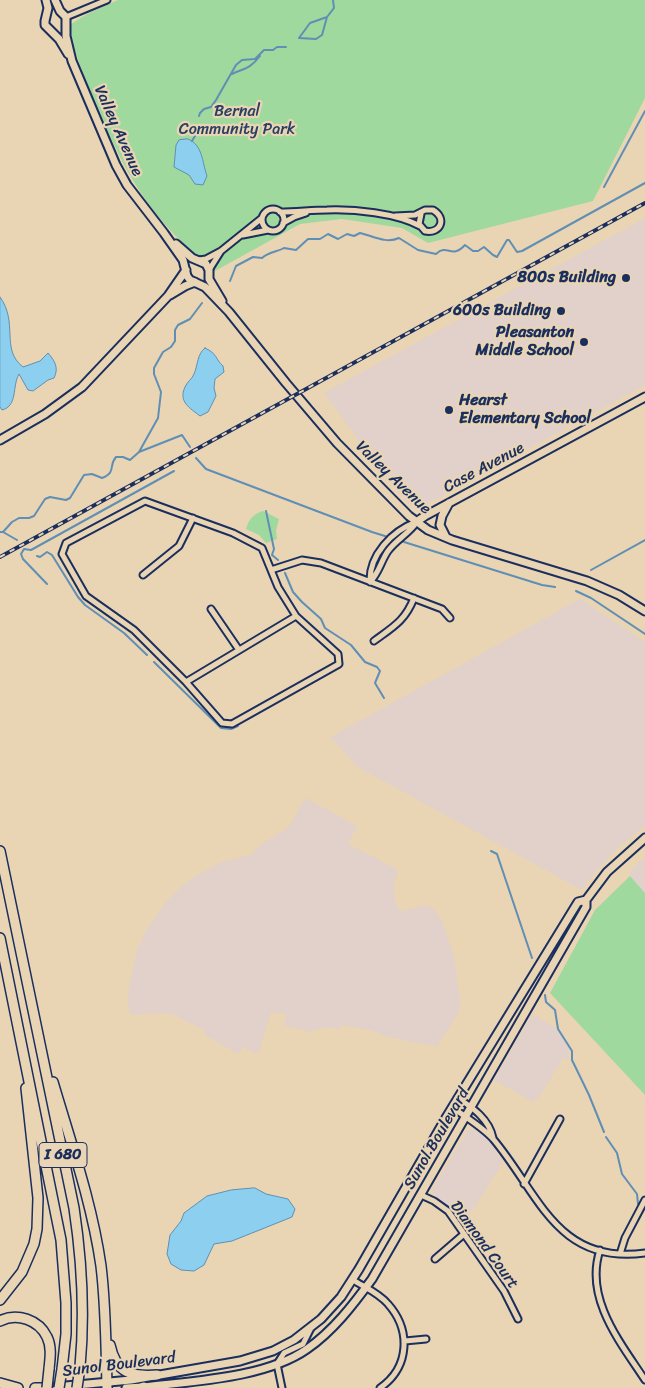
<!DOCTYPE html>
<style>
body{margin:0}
canvas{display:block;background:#e9d4b3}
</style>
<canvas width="645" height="1388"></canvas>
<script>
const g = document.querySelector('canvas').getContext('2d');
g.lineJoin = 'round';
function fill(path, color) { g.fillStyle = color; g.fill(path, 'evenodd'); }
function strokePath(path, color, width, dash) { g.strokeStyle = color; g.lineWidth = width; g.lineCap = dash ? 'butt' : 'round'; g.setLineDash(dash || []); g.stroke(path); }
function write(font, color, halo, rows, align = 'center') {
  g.font = font + ' Sriracha,sans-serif'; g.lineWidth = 4.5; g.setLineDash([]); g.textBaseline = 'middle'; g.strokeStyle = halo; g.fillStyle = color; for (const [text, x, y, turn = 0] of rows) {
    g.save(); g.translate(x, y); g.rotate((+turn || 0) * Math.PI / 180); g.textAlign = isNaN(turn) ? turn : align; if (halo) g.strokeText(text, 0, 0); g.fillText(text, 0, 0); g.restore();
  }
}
fill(new Path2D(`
 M645,218V385L418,509H414L399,494L324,393Z
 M580,599L645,642V826L619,847L597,870L582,890L358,767L331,737Z
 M305,798L357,826L348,844L398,870L393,889L396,904L399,910L402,911L427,905L436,911L443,924L454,956L460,1002L459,1012L437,1046L407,1041L386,1036L370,1030L341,1025L340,1029L322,1027L310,1032L284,1025L286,1014L271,1012L258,1054L243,1047L238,1054L205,1035L206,1031L172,1014L162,1013L130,1015L128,1004L129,986L137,951L145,933L166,902L182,886L201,873L222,862L251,855L263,843L289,827Z
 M645,856V893L630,876V872Z
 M532,1014L562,1032L569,1046V1060L563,1058L539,1097L533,1102L494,1080Z
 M470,1129L478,1131L487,1139L503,1162L475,1207L461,1223L452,1209L433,1194L432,1190L467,1132Z`), '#e1d1ca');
fill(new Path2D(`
 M118,0H645V98L593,201L428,243L402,228L342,219L300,224L215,271C153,222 128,180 98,109C86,82 75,55 68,26L87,14Z
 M263,511L279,519L276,531L277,539L266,543L259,535L246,529C249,519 253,514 263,511Z
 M630,876L645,893V1095L550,993L595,910Z`), '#a0d99e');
const water = new Path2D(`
 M188,139C203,145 202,162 207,176L203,185L195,184L189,175L174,167L176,145L179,140Z
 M0,297C19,323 0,349 23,367L40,361L48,353C55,361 59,368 54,378L48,380L33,391L28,390L19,374C12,386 18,406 2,410L0,407Z
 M205,348C218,354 215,359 223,366L224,372L215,379L214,388L216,396L208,412L200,416C190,408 178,402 185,387C187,382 192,379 194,374C198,365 197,354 205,348Z
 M255,1188L266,1194L288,1199L295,1209L292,1217L232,1241L214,1244L204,1265L194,1271L181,1270L171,1264L167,1254L170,1235L181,1221L184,1213L207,1196L231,1190Z`);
fill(water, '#8dcfee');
strokePath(water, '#5f8fb4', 1);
strokePath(new Path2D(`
 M299,38L310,23L327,17L334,8L333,0
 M299,38L316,39L322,35L327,17
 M232,74C245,68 250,69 260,56
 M199,116L200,113L204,109L211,107L216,100L236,65L242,60L255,59L264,50H273L277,47H286
 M192,141L198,131
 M604,187L645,111
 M230,281L236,266L253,257L262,258C268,252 277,252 284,248L296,250L308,239H320L328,234L338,239L347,234L354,236L360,233C373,236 386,244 399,238L418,250L436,254C448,243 451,260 465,245L473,251H478L484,247L493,255L497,257L507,240H509L517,252L522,251L645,183
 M139,452L182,435L190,447
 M196,458L206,469L372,532L542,585L555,587
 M266,511L274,549L272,555L278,560
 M0,532H3L12,522L19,518H29L34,516L45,499L50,497L66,500L70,498L84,475L92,474L102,478C117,472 108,466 116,457H123L130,460L139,452L158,418L161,392L154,374V368L163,352L171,347L175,341V330L178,325L190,319L202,303
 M3,532L17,540
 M37,556L40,557L47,552L52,555L78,597L85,605L124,633L147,655
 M591,570L645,540
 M285,573L293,592L302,602L321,619L325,628L351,645L365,662L377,667L380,671L375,683L384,698
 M47,584L23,559L21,554L24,549L31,550L174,471
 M576,591L591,598L645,634
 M154,662L221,728L231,729L238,726
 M491,851L497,854L532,958
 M545,995L546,1002L555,1010L558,1029L572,1051V1060L589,1095L604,1132
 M606,1137L617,1153L622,1174L637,1194L638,1204`), '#5f8fb4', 2);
const street = new Path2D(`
 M66,17L107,0
 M262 220a11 11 0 1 1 22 0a11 11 0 1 1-22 0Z
 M280,212C296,212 312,210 327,210C354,209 396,213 420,226
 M395,216L415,215L425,210H433C447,218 441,234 425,231L419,224L421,214
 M283,223L294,217L306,213
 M243,235L268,230
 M199,260L206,259L221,251L262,218
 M209,270L221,251
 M145,501L233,533L262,548L278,587L296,616L338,654L339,664L232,724L222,723L186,682L134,630L86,596L62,554L66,543Z
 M271,570L302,560L321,563L442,609L450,618
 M143,575L179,546L193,518
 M370,582C369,555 392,531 416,522
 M370,582C379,573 381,561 388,551C396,540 408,534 416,523
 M211,609L239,650
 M374,641C393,627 405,621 414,598
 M186,682L296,616
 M458,1098C473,1108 489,1119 493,1138
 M452,1107C465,1117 484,1128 494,1140C539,1194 557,1265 645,1253
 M524,1184L560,1119
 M421,1195L434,1201L448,1211L504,1291L518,1319
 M600,1250C584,1298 620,1342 645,1380
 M620,1254L625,1238L645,1200
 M435,1259L464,1234
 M353,1280C364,1287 379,1293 388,1304C411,1330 410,1367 380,1388
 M405,1341L426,1339
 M282,1388L277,1364L284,1353L303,1344L311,1328`);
const secondary = new Path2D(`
 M46,0L48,8L45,21V25L59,39L68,54
 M55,0L60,11L66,17V36L72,61L116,165L127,185L164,233L183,260L187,276L190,280L205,287L229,312L286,383L337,443L409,516L428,530L452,540L587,581L619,595L645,611
 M176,244L192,258L206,264L209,270V279L222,301
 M170,295L185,286L195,282
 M0,440L45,414L82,387L168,296L186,270
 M416,522L425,516L645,397
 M446,537L440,525L442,516L449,503
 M44,1388L131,1380L240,1361L273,1351L294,1340L321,1319L341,1297L359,1269L447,1116L578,902L586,900L607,872L645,838
 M126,1388L144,1387C193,1381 266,1378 307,1349C333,1331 353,1305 372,1279L586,907V900`);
const highway = new Path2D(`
 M0,851L74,1208C82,1261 85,1313 80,1367
 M0,938L61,1240L66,1303V1334L62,1369
 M53,1082C71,1143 92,1203 101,1266C106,1307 106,1347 107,1388
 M0,1300L22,1272L34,1244L37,1229L38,1198L26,1088
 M0,1321C17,1312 39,1320 47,1337C52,1347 50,1359 49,1369
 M110,1345C116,1373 131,1377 157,1375
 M0,1383L18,1388
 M35,1388H43
 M141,1388L144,1387`);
strokePath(street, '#1b2f5e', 9);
strokePath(secondary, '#1b2f5e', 11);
strokePath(highway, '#1b2f5e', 12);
strokePath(street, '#e9d4b3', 5);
strokePath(secondary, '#e9d4b3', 7);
strokePath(highway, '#e9d4b3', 9);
const rail = new Path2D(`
 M0,557L645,203`);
strokePath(rail, '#1b2f5e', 4);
strokePath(rail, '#e9d4b3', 2, [5.5]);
const highwayBridge = new Path2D(`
 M47,1388L49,1369
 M59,1388L62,1369
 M77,1388L80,1367`);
strokePath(highwayBridge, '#1b2f5e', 12, []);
strokePath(highwayBridge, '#e9d4b3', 9);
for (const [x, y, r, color] of [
 [626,278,5,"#1b2f5e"],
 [561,311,5,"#1b2f5e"],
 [584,342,5,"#1b2f5e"],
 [449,410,5,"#1b2f5e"]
]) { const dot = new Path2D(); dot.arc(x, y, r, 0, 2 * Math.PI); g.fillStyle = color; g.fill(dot); strokePath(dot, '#e9d4b3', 2); }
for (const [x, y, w] of [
 [63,1155,48]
]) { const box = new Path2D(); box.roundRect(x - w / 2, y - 12.5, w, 25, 4); g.fillStyle = '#e9d4b3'; g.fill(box); strokePath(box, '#1b2f5e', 1); }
write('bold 15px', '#1b2f5e', null, [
 ["I 680",63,1155]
]);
write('16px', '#284064', '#e9d4b3', [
 ["Bernal",237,112],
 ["Community Park",237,130]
]);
write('16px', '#1b2f5e', '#e9d4b3', [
 ["Valley Avenue",118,131,66],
 ["Case Avenue",484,468,-28],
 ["Valley Avenue",393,478,44],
 ["Sunol Boulevard",437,1139,-60],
 ["Diamond Court",484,1245,54],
 ["Sunol Boulevard",119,1365,-7]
]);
write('bold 16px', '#1b2f5e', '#e9d4b3', [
 ["800s Building",616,278],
 ["600s Building",551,311],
 ["Pleasanton",574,333],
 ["Middle School",574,351],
 ["Hearst",459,401,"left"],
 ["Elementary School",459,419,"left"]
], 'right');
</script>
